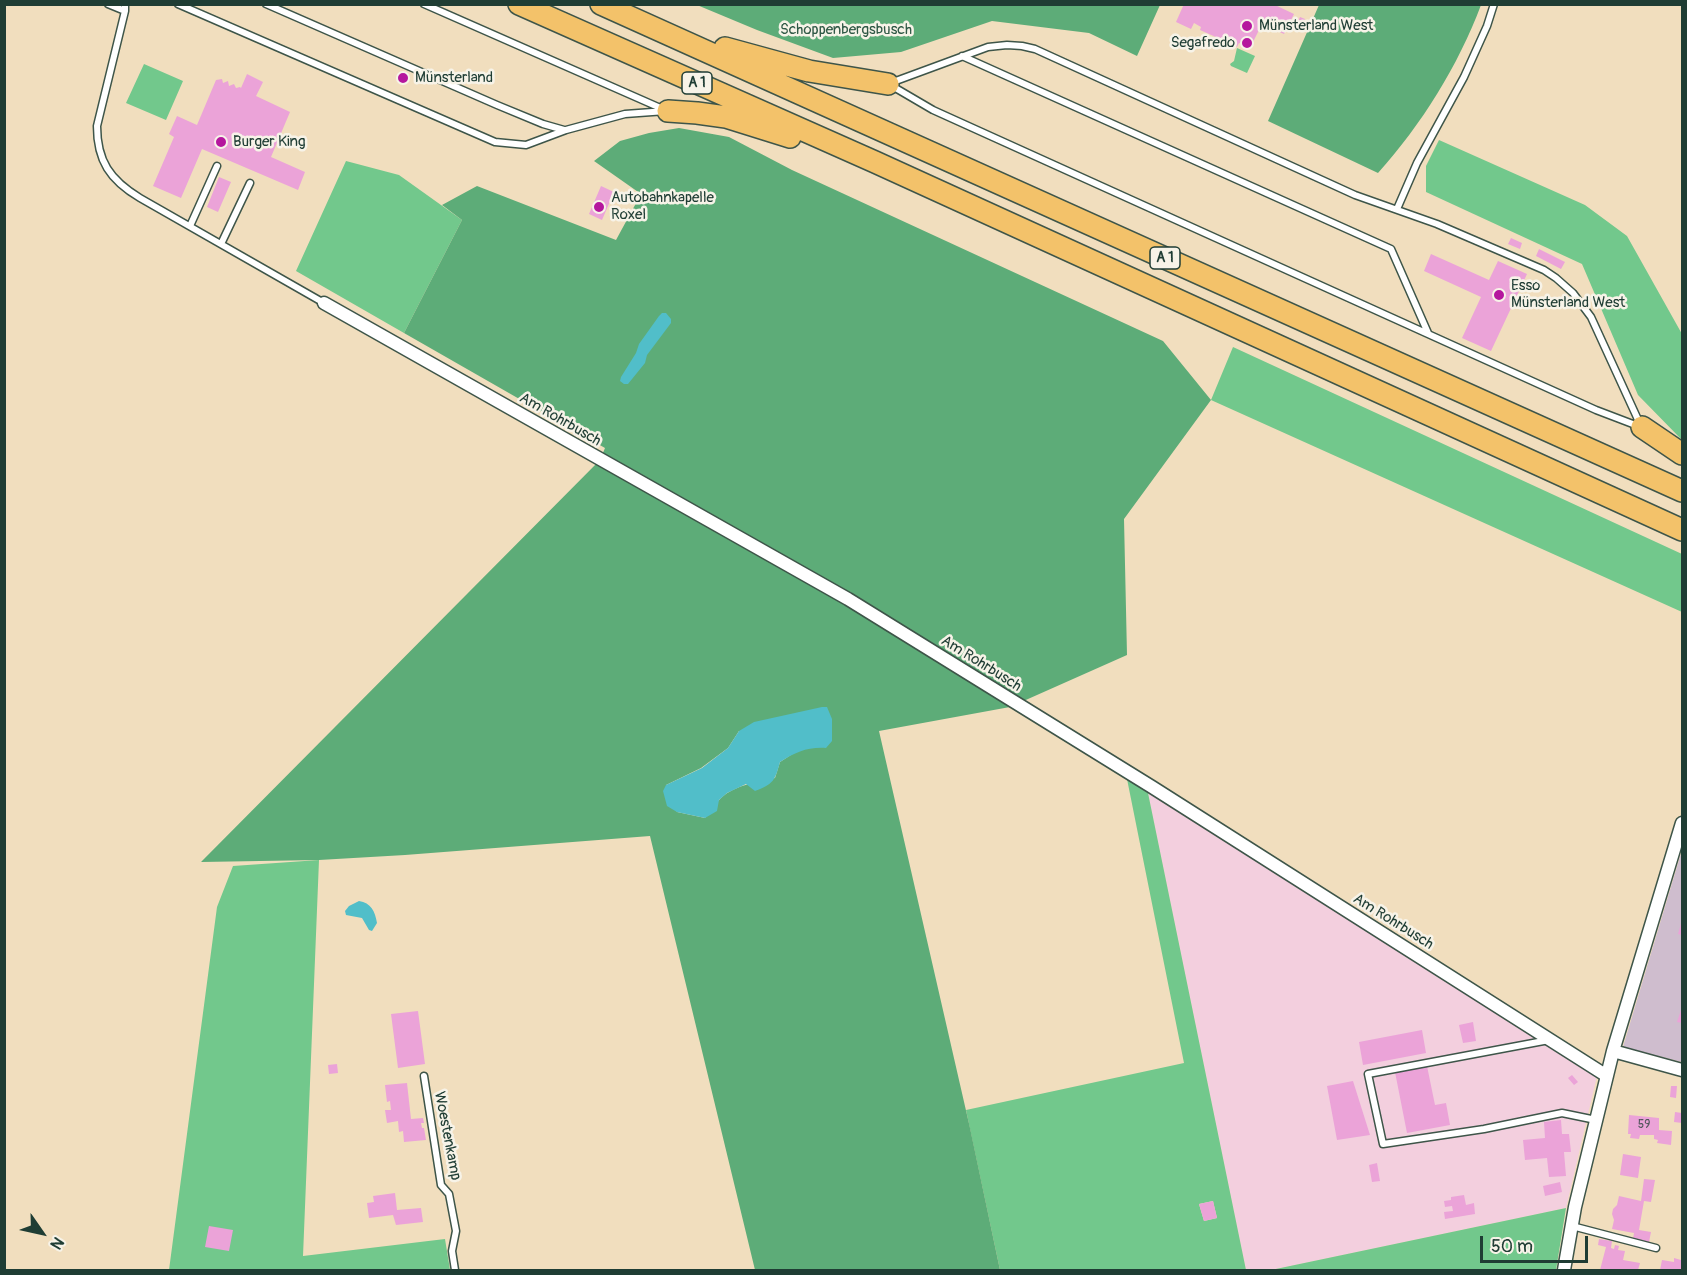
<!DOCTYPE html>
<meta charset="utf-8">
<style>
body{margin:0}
#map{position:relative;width:1687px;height:1275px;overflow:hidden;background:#f1debe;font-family:Pangolin,sans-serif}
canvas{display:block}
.frame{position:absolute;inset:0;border:6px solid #1f3d34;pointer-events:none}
.north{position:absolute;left:12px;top:1203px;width:60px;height:60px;-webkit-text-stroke:4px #f7f3e8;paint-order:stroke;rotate:124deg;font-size:16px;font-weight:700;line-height:24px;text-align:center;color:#1f3d34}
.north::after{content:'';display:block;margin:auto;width:21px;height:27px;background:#1f3d34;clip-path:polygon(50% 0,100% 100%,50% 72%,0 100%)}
.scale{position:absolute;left:1480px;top:1236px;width:108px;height:27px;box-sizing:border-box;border:3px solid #1f3d34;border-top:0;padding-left:8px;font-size:18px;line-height:21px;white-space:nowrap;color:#1f3d34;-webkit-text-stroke:4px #f7f3e8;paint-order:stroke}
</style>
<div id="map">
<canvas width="1687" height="1275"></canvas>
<div class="frame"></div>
<div class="north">N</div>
<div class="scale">50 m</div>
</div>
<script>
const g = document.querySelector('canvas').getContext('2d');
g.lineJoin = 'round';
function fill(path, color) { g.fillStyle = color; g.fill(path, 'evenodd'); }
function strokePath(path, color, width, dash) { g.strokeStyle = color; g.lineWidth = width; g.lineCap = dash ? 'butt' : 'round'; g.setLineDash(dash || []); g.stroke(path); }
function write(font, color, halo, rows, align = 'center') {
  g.font = font + ' Pangolin,sans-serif'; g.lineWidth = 5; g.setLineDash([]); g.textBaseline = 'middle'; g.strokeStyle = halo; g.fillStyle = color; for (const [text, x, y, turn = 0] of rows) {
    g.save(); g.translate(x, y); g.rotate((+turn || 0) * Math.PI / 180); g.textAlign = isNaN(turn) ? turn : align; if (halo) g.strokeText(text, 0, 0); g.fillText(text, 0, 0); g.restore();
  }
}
fill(new Path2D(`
 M1148,793L1597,1076L1566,1208L1271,1270H1246Z`), '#f3cfde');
fill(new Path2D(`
 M1682,850V1062L1623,1047Z`), '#cfbdce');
fill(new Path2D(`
 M1237,48L1255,56L1247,73L1231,66L1230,64L1234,61Z
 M144,64L183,81L166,120L126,103Z
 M1439,140L1585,205L1627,236L1682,334V440L1638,395L1582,264L1426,192V166Z
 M346,161L399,175L462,220L404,333L296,271Z
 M1233,347L1682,554V612L1211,400Z
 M1127,779L1148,793L1246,1270H1000L966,1110L1184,1063ZM1213,1201L1217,1218L1204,1221L1199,1204Z
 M319,860L303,1256L445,1239L450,1270H169L217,907L233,866Z
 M1566,1208L1556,1270H1271Z`), '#72c88c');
fill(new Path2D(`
 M697,5H1160L1137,56L1089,33L992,21L901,52L833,58L757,30Z
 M1319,5H1481C1458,66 1422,124 1378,173L1268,121Z
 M679,128L729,137L792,170L1163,341L1211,400L1124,519L1127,655L1010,707L879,731L970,1128L1000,1270H755L650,836L405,855L319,860L201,862L600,460L605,448L404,333L462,220L442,205L477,186L616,240L641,194L594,161L620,141L649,133ZM739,731L813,747L797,751L780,762L775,778C757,782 735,785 721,798C715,804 710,811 705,818L677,812L666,785L701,768L728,748Z`), '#5dac78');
fill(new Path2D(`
 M662,313H666L671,319V323L647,355L645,363L628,384H624L620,381L621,377L636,353L639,344L659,316Z
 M822,707H827L832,719V741L826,748C807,747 796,752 780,762C775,780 774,784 755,791L746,784L727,793L719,800L717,811L705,818L677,812L667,806L663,791L666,785L702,768L728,748L739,731L754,722Z
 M359,901C371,903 375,911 377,923L372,931L369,930L362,918L346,915L345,911L349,906Z`), '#51bec9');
fill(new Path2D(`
 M1184,4H1273L1294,14L1284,34L1262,24L1250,48L1239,43L1237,47L1236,46L1200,30L1201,27L1194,23L1191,29L1176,22Z
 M1300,17L1305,19L1300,30L1295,27Z
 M247,74L263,82L256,96L290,112L271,157L305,172L298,190L202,149L181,198L153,186L174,137L169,134L177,116L197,125L216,80L222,79L223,83L228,81L229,86L234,84L236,88L240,87L241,88Z
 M219,177L231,182L218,212L207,207Z
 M601,186L614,192L602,220L589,214Z
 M1511,238L1522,243L1520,249L1508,244Z
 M1539,249L1565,262L1561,269L1536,256Z
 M1431,254L1489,280L1498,261L1527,274L1491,351L1462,338L1481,297L1424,271Z
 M1682,920V935L1678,934Z
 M1682,1007V1023L1677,1022Z
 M418,1011L425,1064L398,1068L391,1014Z
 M1473,1022L1476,1041L1463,1043L1459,1025Z
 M1422,1030L1426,1053L1363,1065L1359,1042Z
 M337,1064L338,1073L329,1074L328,1065Z
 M1427,1066L1435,1105L1446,1103L1450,1125L1407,1133L1395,1072Z
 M1572,1075L1578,1082L1574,1085L1568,1078Z
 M1353,1081L1370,1135L1337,1140L1327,1086Z
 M407,1083L411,1119L423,1118L424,1123H421L422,1128H424L426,1140L404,1142L403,1131L399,1132L398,1121L387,1123L385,1110H391L390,1101L387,1102L385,1085Z
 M1671,1086H1677L1676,1098L1670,1097Z
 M1675,1112L1682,1113V1123L1674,1122Z
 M1629,1115L1659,1118V1130L1672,1131L1671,1145L1657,1143L1658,1140L1654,1139V1135H1640L1639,1139L1630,1138L1631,1134H1628Z
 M1561,1120L1562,1134H1569L1571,1152H1564L1566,1176L1549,1177L1547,1158L1525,1160L1523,1140L1545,1138L1544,1122Z
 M1623,1154L1641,1157L1638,1178L1620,1175Z
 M1377,1163L1380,1181L1372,1182L1369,1165Z
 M1644,1179L1655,1180L1651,1202L1644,1201L1639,1230L1651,1232L1649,1242L1633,1239L1634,1233L1612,1229L1614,1220L1612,1214L1613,1209L1617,1205L1619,1196L1641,1201Z
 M1560,1182L1562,1192L1545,1196L1543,1186Z
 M395,1193L397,1210L421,1208L423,1222L396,1225L393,1215L369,1218L367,1203L374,1202L373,1196Z
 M1464,1195L1466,1205L1474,1203L1475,1214L1445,1219L1444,1212L1453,1211L1452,1206L1445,1207L1444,1201L1451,1200V1197Z
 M1213,1201L1217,1218L1204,1221L1199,1204Z
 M209,1226L233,1230L229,1251L205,1247Z
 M1599,1239L1612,1241L1611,1248L1614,1249L1615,1245L1619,1246L1618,1250L1625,1251L1623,1260L1640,1263L1638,1270H1600L1606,1247L1598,1245Z
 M1674,1258L1681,1260L1682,1270H1660L1662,1260L1674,1262Z`), '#eba3d8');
const lane = new Path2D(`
 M108,4L125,11
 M125,4V11L97,126C97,161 110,180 140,198L324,303
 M178,4L495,142L526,145L566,130L625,114L666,111
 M266,4L497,105L543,124L564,130
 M424,4L665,110
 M962,56L1391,249L1428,333
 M893,82L988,47L1007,45L1022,46L1035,49L1355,195L1437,224L1544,270L1556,278L1573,293L1591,317L1640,424
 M892,86L933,110L1596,410L1638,426
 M1397,209L1417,163L1464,77L1487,26L1494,4
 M190,226L217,166
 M221,244L250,183
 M1549,1040L1368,1074L1383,1144L1484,1129L1562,1113L1596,1120
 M424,1076L441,1185L449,1194L456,1231L452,1251L455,1270
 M1572,1226L1656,1248`);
const street = new Path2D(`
 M324,303L848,599L1152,787L1607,1076
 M1613,1051L1682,1070
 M1564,1270L1575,1207L1613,1051L1682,823`);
const highway = new Path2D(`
 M519,4L875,162L1682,530
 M601,4L1682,491
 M725,48L809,71L888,84
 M668,111L697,113L726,117L790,137
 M1642,427L1682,454`);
strokePath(lane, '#3e5549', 9);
strokePath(street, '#3e5549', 15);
strokePath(highway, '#3e5549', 24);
strokePath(lane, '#fff', 6);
strokePath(street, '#fff', 12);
strokePath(highway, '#f3c26a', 21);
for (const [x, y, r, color] of [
 [1247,26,6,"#b5179e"],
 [1247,43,6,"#b5179e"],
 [403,78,6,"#b5179e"],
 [221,142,6,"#b5179e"],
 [599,207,6,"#b5179e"],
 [1499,295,6,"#b5179e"]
]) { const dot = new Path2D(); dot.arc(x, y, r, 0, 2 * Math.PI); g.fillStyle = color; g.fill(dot); strokePath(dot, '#f7f3e8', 2); }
write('12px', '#52565d', null, [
 ["59",1644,1125]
]);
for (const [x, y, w] of [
 [697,83,30],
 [1165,258,30]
]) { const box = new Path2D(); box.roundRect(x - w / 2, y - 11, w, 22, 4.5); g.fillStyle = '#f7f3e8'; g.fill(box); strokePath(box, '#1f3d34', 1.5); }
write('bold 14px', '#1f3d34', null, [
 ["A 1",697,83],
 ["A 1",1165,258]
]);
write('15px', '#1f3d34', '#f7f3e8', [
 ["Münsterland West",1259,26],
 ["Segafredo",1235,43,"right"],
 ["Münsterland",415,78],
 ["Burger King",233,142],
 ["Autobahnkapelle",611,198],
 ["Roxel",611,215],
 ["Esso",1511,286],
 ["Münsterland West",1511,303]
], 'left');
write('15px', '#305946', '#f7f3e8', [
 ["Schoppenbergsbusch",846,30]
]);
write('15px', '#1f3d34', '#f7f3e8', [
 ["Am Rohrbusch",560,420,30],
 ["Am Rohrbusch",981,664,32],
 ["Am Rohrbusch",1393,922,32],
 ["Woestenkamp",447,1136,79]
]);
</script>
